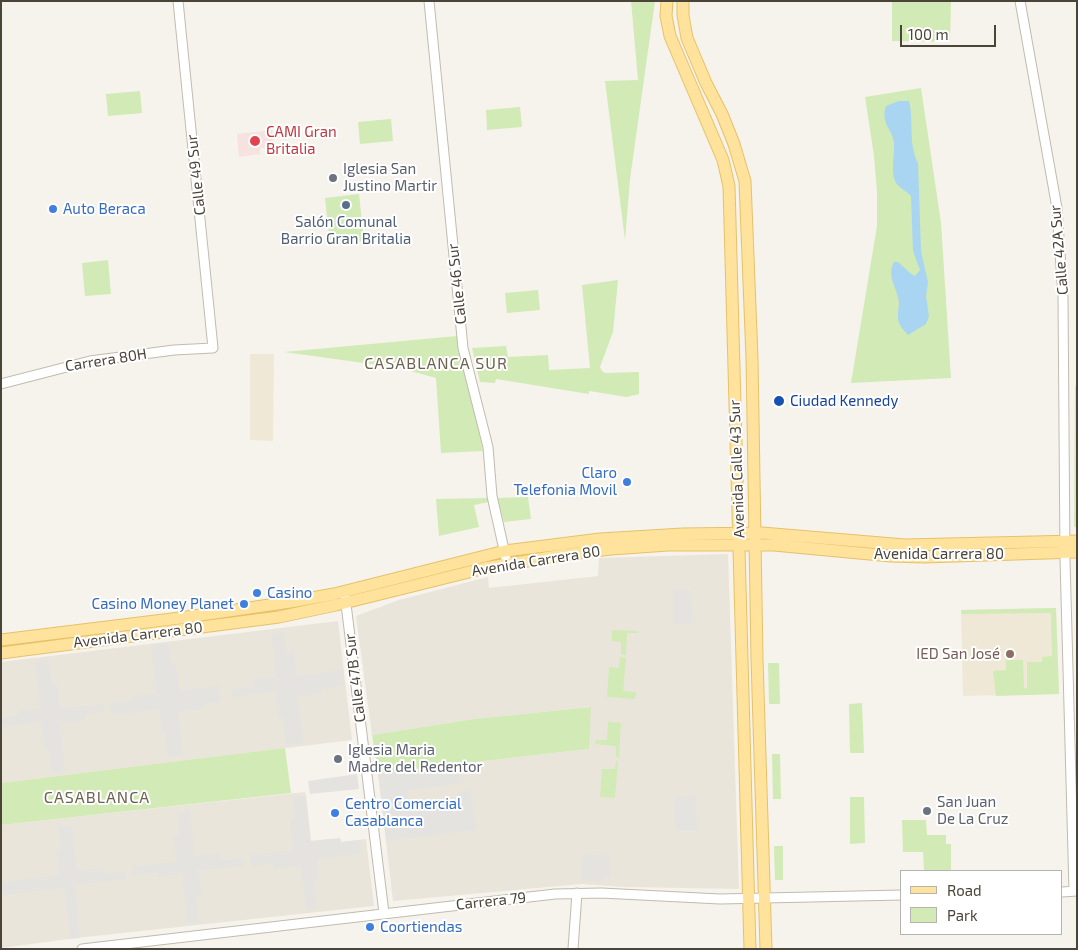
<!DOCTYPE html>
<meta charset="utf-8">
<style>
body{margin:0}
#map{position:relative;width:1078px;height:950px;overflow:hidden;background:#f6f3ec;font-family:"Exo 2",sans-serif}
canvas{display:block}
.frame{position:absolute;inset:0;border:2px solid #4b4439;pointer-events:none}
.legend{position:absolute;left:900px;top:870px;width:162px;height:65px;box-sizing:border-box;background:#fff;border:1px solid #b7b4b0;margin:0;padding:6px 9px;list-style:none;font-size:15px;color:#4b4439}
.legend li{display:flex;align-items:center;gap:10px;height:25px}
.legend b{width:25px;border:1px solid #b7b4b0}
.scale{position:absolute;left:900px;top:25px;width:96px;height:22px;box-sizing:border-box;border:2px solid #4b4439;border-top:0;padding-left:6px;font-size:15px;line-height:18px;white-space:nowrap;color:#4b4439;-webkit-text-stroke:4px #fff;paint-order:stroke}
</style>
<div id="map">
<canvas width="1078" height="950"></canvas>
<div class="frame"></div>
<ul class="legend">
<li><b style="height:6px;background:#ffe39c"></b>Road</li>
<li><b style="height:14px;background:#d2eab5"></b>Park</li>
</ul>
<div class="scale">100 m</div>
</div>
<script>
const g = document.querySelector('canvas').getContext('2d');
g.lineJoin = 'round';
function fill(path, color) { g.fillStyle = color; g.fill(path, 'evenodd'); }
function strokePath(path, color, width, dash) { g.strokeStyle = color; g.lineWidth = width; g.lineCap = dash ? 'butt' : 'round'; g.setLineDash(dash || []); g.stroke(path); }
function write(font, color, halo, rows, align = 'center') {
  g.font = font + ' "Exo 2",sans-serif'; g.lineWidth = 4; g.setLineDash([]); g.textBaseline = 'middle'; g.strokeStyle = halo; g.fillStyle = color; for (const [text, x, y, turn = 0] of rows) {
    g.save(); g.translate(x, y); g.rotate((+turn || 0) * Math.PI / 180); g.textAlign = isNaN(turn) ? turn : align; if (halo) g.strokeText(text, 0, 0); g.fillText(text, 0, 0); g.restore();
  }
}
fill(new Path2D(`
 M728,554L739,889L625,887L581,884L393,901L378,773L589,749L590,707L474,719L372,735L356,616L399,600L488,577L489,588L598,576L599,558Z
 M338,621L352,740L1,783V662Z
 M305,792L311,841L340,838L341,842L366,839L374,906L76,938L1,948V825Z`), '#eae5da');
fill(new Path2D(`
 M250,354H274L273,441L250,440Z
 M1056,608L1059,694L963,696L961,610Z`), '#efe8d6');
fill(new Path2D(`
 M272,130L274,147L260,148V154L239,157L237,134Z`), '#f6e3e0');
fill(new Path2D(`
 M631,1H655L630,179L625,240L605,81L638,80Z
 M892,1H951L950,42L892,41Z
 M921,88L941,223L951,378L851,383L877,226V191L874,156L865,97Z
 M140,91L142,113L108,116L106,94Z
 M520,107L522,127L487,130L486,110Z
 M391,119L393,141L360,144L358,122Z
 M359,194L364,241L330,245L325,198Z
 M108,260L111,294L85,296L82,263Z
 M618,280L613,332L600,367L602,371L605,373L639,372V394L627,397L589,391V394L496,379L495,383L480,382L472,348L506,346L508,357L548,355L549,370L590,368L582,285Z
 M538,290L540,310L507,313L505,293Z
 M457,336C462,375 476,412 483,451L441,453L436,378L400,368L284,352Z
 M1077,385V527H1074L1075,386Z
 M528,497L531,519L504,522L497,498Z
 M488,498L489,502L474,505L479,527L439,536L436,499Z
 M1056,608L1059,694L996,696L993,671L1006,670V660H1023L1024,688H1027V662H1042V657L1052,656L1051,613L961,614V610Z
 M612,630L638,631V633H627L626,655L621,654V642L612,641Z
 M620,657L626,658L623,691L636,692L635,699L607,697L609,667L619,668Z
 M768,663H779L780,704H769Z
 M862,703L864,753H850L849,704Z
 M591,707L589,749L378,773L372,735L474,719Z
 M608,722L621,723L619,757H616V746L595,744L596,740H607Z
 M285,748L291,793L1,825V783Z
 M772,754H780L781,799H773Z
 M616,761H618L615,798L600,797L602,769H615Z
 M850,797H864L865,843L850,844Z
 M902,820H926L927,835H946V844H951V871H924L923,852H903Z
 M774,846H783V880H775Z`), '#d2eab5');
fill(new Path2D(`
 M673,590L691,591L693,624H673Z
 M284,632L287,652H294L297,676L343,670L345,686L321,689V694L298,697L304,743L286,745L283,718H278L275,692L232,697L231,689L254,687V679L276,677L271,633Z
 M169,643L171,663H175L179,690L219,686L221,702L203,704V709L178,712L183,755L168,757L165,735L162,734L159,710L112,715L110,703L132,701V696L156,693L151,645Z
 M49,660L52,684H57L60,709L103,704L104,712L85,714V720L60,723L65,771L52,773L48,748H44L41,722L1,727V718L17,716V711L40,708L35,662Z
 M458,764L461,783L408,790L410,810L459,803L458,792L470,790L477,830L386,841L378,773Z
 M357,774L359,789L310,794L308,781Z
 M306,795L311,841L340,838L341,842L360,840L361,854L317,859L319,881L314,882L317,909L306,910L301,866L274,869L273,864L251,866L250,855L293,850L290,819L295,818L293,797Z
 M696,796L697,830H675L674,797Z
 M191,811L194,855L221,854L222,860L243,858L244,866L198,870L202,896L195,897L199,922L187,923L182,874L158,877L157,873L134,875L132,866L176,862L174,836L179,835L178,813Z
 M72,825L77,870L103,868L104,873L125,871L126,879L75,885L80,938L70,939L64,888L1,895V882L59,875L56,851L61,849L58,826Z
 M583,854L610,856V877L603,878L602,882L581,881Z`), '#e5e3e0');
fill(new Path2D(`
 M899,101H909C914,122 908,144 918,163L921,252L928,282L926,296L929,316L926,324L908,335C906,332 902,329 900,325C895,316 901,306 898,297C895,285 887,275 894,262H898L910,273L915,276L920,270L913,251L911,196C907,192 899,187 896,183C890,172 895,155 894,143C893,129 880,124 886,106Z`), '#a9d4f2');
const tertiary = new Path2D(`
 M429,1L463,348L488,447L492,496L507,563
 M1020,1L1057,208L1063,297L1065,559L1074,891
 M1,384L90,361L174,350L213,348L178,1
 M345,596L384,913
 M1062,892L1077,891
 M82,949L555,894L601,893L720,899L902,895
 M573,949L577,893`);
const primary = new Path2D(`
 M667,1L666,16L670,36L723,160L729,186L750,949
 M683,1V15L687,38L706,83L722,114L734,144L745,181L752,358L757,659L766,949
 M1,640L180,618L290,602L334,594L505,551L600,539L683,534L762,533L905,545L1077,541
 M1,653L279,617L336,605L485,568L563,555L611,549L668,545H774L891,556L924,557L1077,552`);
strokePath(tertiary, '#c2bbae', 11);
strokePath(primary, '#e6c16a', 13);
strokePath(tertiary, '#fff', 9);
strokePath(primary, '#ffe39c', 11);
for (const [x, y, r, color] of [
 [255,141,6,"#e0444e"],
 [333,178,5,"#6b7280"],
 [346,205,5,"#5c6f8a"],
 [53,209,5,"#3f7fe0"],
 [779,401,6,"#1a4fb4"],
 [627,482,5,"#3f7fe0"],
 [257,593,5,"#3f7fe0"],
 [244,604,5,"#3f7fe0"],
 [1010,654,5,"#8d6e63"],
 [338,759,5,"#6b7280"],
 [927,811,5,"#6b7280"],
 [335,813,5,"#3f7fe0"],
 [370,927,5,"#3f7fe0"]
]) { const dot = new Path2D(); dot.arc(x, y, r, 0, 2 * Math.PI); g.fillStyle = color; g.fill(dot); strokePath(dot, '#fff', 2); }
write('15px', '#be3a42', '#fff', [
 ["CAMI Gran",266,132],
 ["Britalia",266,149]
], 'left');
write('15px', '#5b616d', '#fff', [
 ["Iglesia San",343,169],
 ["Justino Martir",343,186],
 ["Iglesia Maria",348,750],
 ["Madre del Redentor",348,767],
 ["San Juan",937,802],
 ["De La Cruz",937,819]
], 'left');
write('15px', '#4b4439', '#fff', [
 ["Calle 49 Sur",196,175,-96],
 ["Calle 42A Sur",1059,250,-95],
 ["Calle 46 Sur",457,284,-96],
 ["Carrera 80H",106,360,-9],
 ["Avenida Calle 43 Sur",737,469,-92],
 ["Avenida Carrera 80",939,554],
 ["Avenida Carrera 80",536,561,-9],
 ["Avenida Carrera 80",138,635,-7],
 ["Calle 47B Sur",355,678,-97],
 ["Carrera 79",491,901,-6]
]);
write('15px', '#366cbe', '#fff', [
 ["Auto Beraca",63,209],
 ["Claro",617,473,"right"],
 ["Telefonia Movil",617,490,"right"],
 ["Casino",267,593],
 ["Casino Money Planet",234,604,"right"],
 ["Centro Comercial",345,804],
 ["Casablanca",345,821],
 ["Coortiendas",380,927]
], 'left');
write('15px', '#4e5e75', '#fff', [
 ["Salón Comunal",346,222],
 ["Barrio Gran Britalia",346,239]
]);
write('15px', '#164399', '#fff', [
 ["Ciudad Kennedy",790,401]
], 'left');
write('15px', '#785e54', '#fff', [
 ["IED San José",1000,654]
], 'right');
g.letterSpacing = '1px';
write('16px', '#6e6250', '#fff', [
 ["CASABLANCA SUR",436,364],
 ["CASABLANCA",97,798]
]);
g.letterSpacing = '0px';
</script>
